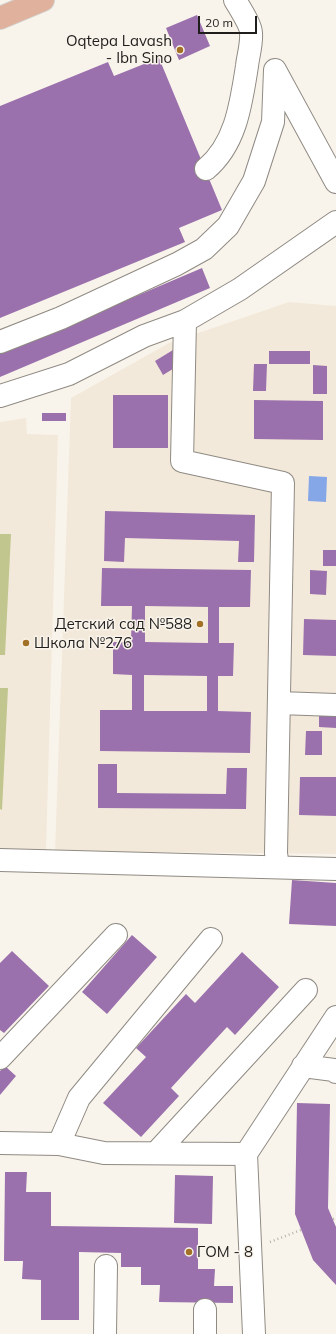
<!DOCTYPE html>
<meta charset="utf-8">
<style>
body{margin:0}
#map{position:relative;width:336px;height:1334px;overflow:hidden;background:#f9f4eb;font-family:Mulish,sans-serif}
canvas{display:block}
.scale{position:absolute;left:198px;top:16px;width:59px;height:18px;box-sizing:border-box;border:2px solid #201e1c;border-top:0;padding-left:5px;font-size:12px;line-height:14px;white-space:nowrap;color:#201e1c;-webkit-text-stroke:3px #f9f4eb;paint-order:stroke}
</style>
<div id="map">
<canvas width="336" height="1334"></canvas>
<div class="scale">20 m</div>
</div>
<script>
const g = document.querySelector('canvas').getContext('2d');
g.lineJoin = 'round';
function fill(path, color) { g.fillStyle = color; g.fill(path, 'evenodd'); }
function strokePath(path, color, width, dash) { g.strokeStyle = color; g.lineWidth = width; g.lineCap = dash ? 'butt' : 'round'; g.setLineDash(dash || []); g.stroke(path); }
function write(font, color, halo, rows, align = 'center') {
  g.font = font + ' Mulish,sans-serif'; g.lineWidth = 3; g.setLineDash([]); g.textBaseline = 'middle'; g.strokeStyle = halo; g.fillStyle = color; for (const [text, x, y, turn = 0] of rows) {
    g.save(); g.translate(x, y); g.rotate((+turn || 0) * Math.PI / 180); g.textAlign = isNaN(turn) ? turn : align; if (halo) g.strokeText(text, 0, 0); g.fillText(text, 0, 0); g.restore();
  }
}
fill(new Path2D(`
 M289,302L336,306V854L55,851L71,398L169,343Z
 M26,418L27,434L58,435L46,851H0V422Z`), '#f3e9da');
fill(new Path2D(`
 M0,534H11L5,655H0Z
 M0,688H8L2,810L0,809Z`), '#c1c68f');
fill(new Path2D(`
 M309,476L327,477L326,502L308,501Z`), '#85a7e7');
fill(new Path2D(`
 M197,15L210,46L179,60L166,28Z
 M159,58L222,210L179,228L185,242L0,318V106L108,62L114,76Z
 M202,268L210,288L0,377V354Z
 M173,350L181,364L163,375L155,361Z
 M269,351H310V364H269Z
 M254,364H267L266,391H253Z
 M313,365L327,366V394H313Z
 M113,395H168V448H113Z
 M254,400L323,401V440L254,439Z
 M42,413H66V421H42Z
 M105,511L255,515L254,562H238L239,541L125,538L124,562L104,561Z
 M323,550H336V566H323Z
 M102,568L251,570L250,607H219V643H234L233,676H218V711L251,712L250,753L100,751V710H132V675L113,674V642H131L132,606H101ZM145,606L208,607V643L145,642ZM144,675L207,676V711H144Z
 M310,570L327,571L326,595L310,594Z
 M304,619L336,620V656L303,655Z
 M319,710L336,711V728L319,727Z
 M306,731H322V755H305Z
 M98,764H117V793L226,794L227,768H247L246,809L98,808Z
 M300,777H336V816L299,815Z
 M292,880L336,883V926L289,924Z
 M132,935L157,957L107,1014L82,992Z
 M12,951L49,986L4,1033L0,1030V963Z
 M242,952L279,987L235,1035L227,1027L171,1088L179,1096L141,1137L103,1103L146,1057L136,1048L186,994L195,1003Z
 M5,1066L16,1076L0,1095V1071Z
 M297,1103L330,1104L328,1208L336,1227V1285L313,1260L295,1214Z
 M5,1172H27L26,1192H51V1226L198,1228V1269H215L214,1286H233V1303L159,1302L160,1285H141V1267H121V1253L79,1252V1320H41V1280L22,1279L23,1261H4Z
 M175,1175L213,1176L212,1224L174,1223Z`), '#9b71ad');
const minor = new Path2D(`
 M206,169C236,144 241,104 247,66C248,56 252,44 251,33C251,25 239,7 235,0
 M185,321L182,461L283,483L276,853L278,867
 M0,342L61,318L177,264L204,249L228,226L254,181L273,122L275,70L336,182
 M0,396L69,374L144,336L185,321L240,289L336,222
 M279,703L336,705
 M0,860L336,869
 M0,1058L116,935
 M303,1066L334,1070L336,1072
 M0,1143L59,1144L104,1153L246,1154
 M59,1144L79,1098L211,939
 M156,1153L306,990
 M205,1310V1334
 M105,1334L106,1266
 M254,1334L246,1154L336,1017`);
const major = new Path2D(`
 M0,18L43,0`);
strokePath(minor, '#8f8a83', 24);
strokePath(major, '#d2d2d2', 24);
strokePath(new Path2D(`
 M333,1219L336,1218
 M270,1242L301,1230`), '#b7b3ac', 2.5, [1, 3]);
strokePath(minor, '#fff', 22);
strokePath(major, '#e0b29d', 22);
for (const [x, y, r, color] of [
 [180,50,4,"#a27126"],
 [200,624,4,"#a27126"],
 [26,643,4,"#a27126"],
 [189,1252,4,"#a27126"]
]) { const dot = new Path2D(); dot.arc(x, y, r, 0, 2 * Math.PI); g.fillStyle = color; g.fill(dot); strokePath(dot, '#f9f4eb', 1.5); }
write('15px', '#201e1c', '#f9f4eb', [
 ["Oqtepa Lavash",172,41],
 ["- Ibn Sino",172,58],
 ["Детский сад №588",192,624],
 ["Школа №276",34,643,"left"],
 ["ГОМ - 8",197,1252,"left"]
], 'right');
</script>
